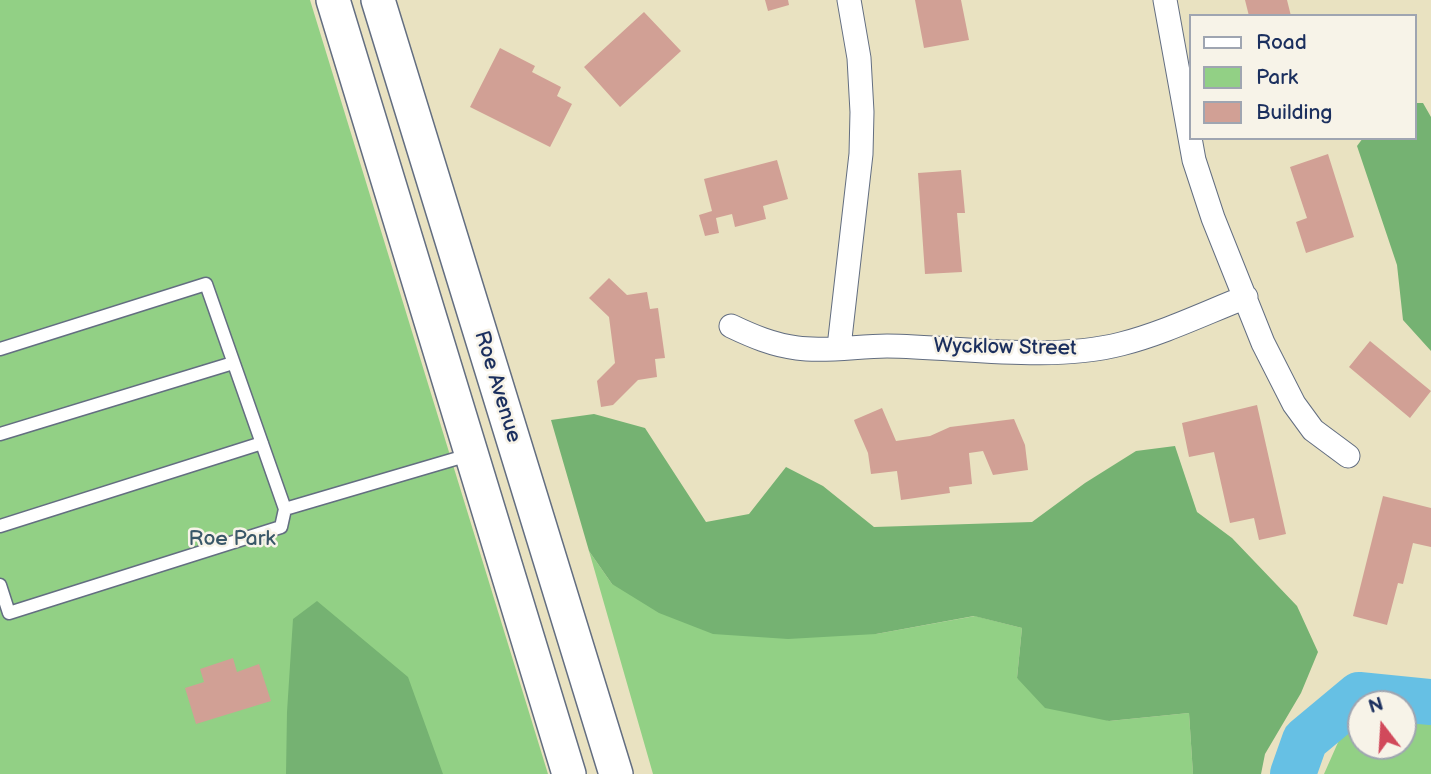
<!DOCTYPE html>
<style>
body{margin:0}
#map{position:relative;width:1431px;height:774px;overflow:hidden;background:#e9e2c1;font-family:"Balsamiq Sans",sans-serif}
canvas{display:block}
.legend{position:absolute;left:1189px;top:14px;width:228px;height:126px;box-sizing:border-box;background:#f7f3e8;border:2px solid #9fa5b1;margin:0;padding:9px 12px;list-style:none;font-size:21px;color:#1b2f5e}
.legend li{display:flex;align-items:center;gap:14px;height:35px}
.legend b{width:35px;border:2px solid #9fa5b1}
.north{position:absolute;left:1347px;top:690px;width:70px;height:70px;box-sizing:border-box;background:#f7f3e8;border:2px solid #9fa5b1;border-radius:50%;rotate:343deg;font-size:19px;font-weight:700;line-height:28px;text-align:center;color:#1b2f5e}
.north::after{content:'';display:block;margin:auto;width:24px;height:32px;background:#d1495b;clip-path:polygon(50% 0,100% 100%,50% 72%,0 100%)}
</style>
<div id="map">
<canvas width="1431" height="774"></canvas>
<ul class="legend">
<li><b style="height:9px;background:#fff"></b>Road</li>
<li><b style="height:19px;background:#92d085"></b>Park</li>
<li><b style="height:19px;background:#d1a095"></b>Building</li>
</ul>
<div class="north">N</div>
</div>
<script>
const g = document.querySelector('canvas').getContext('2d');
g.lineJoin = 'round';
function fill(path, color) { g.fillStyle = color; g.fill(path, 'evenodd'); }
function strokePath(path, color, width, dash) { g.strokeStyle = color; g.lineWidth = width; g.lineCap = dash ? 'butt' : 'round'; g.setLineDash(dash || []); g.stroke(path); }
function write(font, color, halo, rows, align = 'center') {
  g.font = font + ' "Balsamiq Sans",sans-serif'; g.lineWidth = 5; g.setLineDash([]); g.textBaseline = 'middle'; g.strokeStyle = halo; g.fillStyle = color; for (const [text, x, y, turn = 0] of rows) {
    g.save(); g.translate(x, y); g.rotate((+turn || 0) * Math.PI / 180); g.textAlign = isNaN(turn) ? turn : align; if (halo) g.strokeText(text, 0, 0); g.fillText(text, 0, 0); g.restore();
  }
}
fill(new Path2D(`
 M0,0H310L548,774H0Z
 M589,551L612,584L876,634L975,616L1022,628L1017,678L1109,721L1189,713L1193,774H653Z
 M1359,695L1431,702V774H1324ZM1361,704H1403V746H1361Z`), '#92d085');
fill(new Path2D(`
 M1415,103H1423L1431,117V351L1403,320L1397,265L1357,146L1363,138H1415Z
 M594,414L645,428L706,522L749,514L786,467L823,486L874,527L1032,522L1085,483L1136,451L1175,446L1197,512L1232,538L1297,606L1318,652L1301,693L1265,754L1261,774H1193L1189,713L1109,721L1045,708L1017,678L1022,628L974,616L876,634L788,639L713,634L659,613L612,584L589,551L551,420Z
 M317,601L408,677L443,774H286L287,712L293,619Z`), '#75b272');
strokePath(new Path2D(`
 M1293,774L1305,740L1359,695L1431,702`), '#66c0e4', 46);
fill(new Path2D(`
 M765,0H788L789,5L768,11Z
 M915,0H961L969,40L924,48Z
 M1245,0H1287L1291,16H1249Z
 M644,12L681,51L620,107L584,67Z
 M500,48L535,66L532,72L561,87L557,96L572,104L550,147L470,107Z
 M1328,154L1354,237L1306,253L1296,222L1307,218L1290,167Z
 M777,160L788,199L763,206L766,219L735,227L732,214L716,218L719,233L705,236L699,215L712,211L704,179Z
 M961,170L965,213H957L962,272L925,274L918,173Z
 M609,278L627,295L647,292L650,309L658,308L665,358L655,359L657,377L638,380L613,405L601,407L597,381L615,363L609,317L589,298Z
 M1370,341L1431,391L1410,418L1349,367Z
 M1257,405L1286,534L1259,540L1254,518L1230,523L1214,452L1189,457L1182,423Z
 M882,408L896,441L930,436L950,427L1014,419L1025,445L1028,470L993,475L983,451L969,453L972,484L949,487L950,493L901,500L897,471L871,474L868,453L855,423L854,420Z
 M1383,496L1431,508V547L1413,543L1403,584L1398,583L1387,625L1353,616Z
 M233,658L237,672L259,664L271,701L196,724L185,688L204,682L200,669Z`), '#d1a095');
const lane = new Path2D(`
 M0,349L206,284L285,509
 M0,434L233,363
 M0,526L262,443
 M0,585L9,613L281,527L285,509L472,454`);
const street = new Path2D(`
 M1165,0L1194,160L1213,218L1263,343L1294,404L1313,430L1348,456
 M731,326C752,336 773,345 797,348C825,352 858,346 887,346C961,347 1050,362 1121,344C1164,333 1205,313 1246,297
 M839,347L861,154L862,112L859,58L849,0`);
const secondary = new Path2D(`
 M333,0L569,774
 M378,0L616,774`);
strokePath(lane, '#636e81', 15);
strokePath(street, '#636e81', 25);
strokePath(secondary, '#636e81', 36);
strokePath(lane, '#fff', 12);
strokePath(street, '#fff', 23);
strokePath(secondary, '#fff', 33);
write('21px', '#1b2f5e', '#f7f3e8', [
 ["Wycklow Street",1005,348,1],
 ["Roe Avenue",497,387,73]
]);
write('21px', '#395768', '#f7f3e8', [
 ["Roe Park",232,540]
]);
</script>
